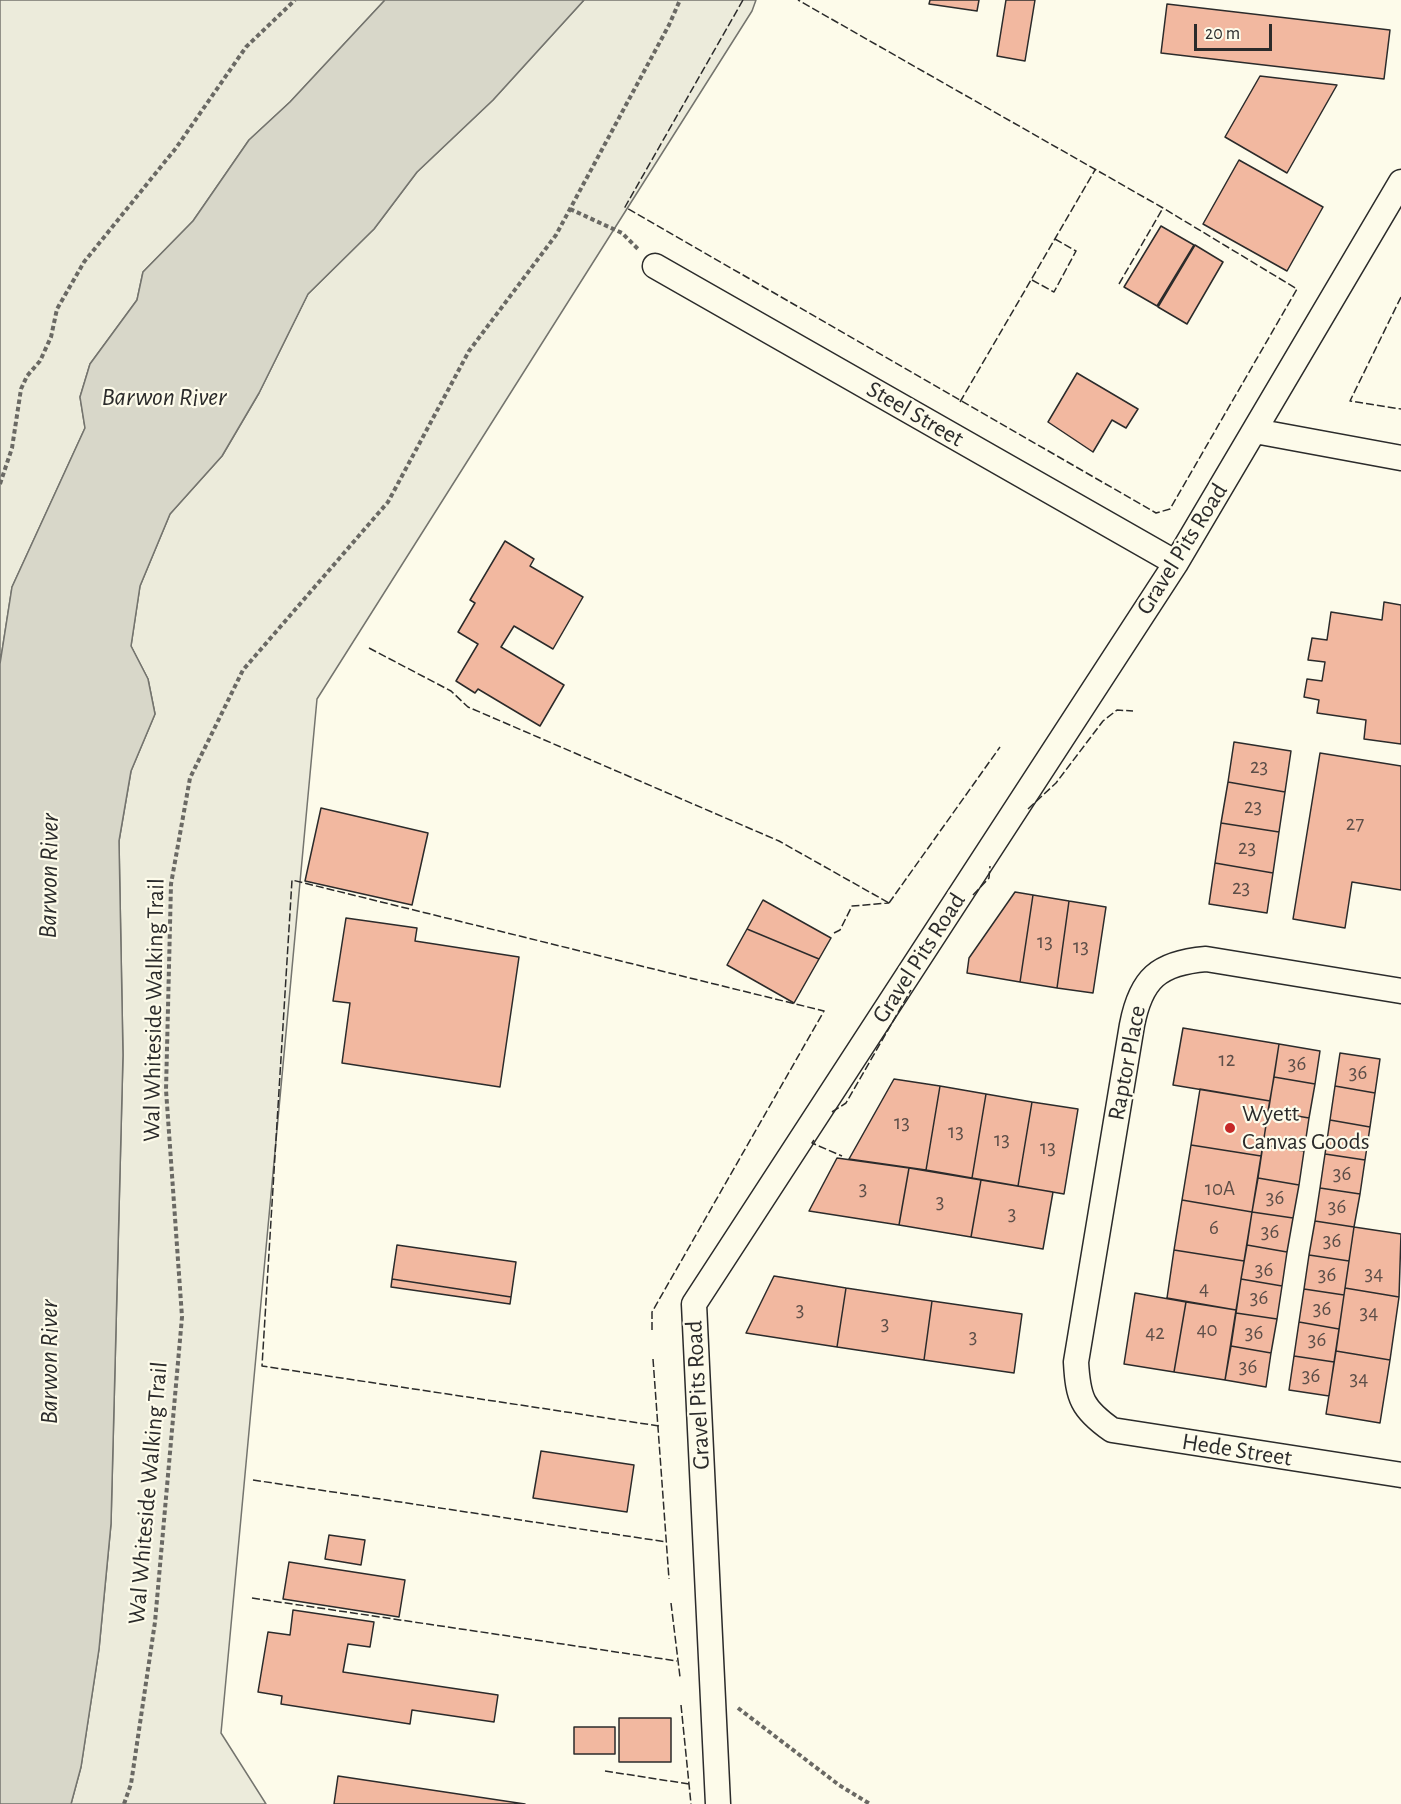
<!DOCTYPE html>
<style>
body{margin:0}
#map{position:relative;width:1401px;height:1804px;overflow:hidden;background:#fdfbea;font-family:"Alegreya Sans",sans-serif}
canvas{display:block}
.scale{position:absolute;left:1194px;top:24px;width:78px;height:27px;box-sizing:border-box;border:3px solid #2b2b2b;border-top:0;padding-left:8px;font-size:18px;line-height:21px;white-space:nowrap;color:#2b2b2b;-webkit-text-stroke:4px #fdfbea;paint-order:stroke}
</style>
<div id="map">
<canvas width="1401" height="1804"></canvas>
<div class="scale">20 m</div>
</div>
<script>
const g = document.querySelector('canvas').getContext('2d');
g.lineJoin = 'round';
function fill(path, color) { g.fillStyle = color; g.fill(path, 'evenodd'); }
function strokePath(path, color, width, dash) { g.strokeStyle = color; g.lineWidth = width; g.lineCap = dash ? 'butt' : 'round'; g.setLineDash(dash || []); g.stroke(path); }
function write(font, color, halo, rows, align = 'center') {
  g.font = font + ' "Alegreya Sans",sans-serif'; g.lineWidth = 4.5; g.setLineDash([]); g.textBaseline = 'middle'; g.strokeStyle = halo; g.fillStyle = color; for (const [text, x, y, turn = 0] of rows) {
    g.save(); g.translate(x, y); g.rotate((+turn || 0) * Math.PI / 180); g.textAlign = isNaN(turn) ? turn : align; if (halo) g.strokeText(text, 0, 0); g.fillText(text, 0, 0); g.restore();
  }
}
const green = new Path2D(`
 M0,0H385L290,102L249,140L193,221L143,272L137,300L90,364L80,397L85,428L12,587L0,664Z
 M584,0H756L752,11L317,699L221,1733L266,1804H71L81,1767L99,1649L111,1524L123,1055L119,841L131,771L155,714L148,679L131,646L140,586L170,514L222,456L259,393L308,294L374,229L417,172L493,100Z`);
fill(green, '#ecebdb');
strokePath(green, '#74746e', 1.5);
const water = new Path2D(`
 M385,0H584L493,100L417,172L374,229L308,294L259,393L222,456L170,514L140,586L131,646L148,679L155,714L131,771L119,841L123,1055L111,1524L99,1649L81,1767L71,1804H0V664L12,587L85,428L80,397L90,364L137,300L143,272L193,221L249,140L290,102Z`);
fill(water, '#d8d7c9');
strokePath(water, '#74746e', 1.5);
const building = new Path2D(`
 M930,0H979L977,11L929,4Z
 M1006,0H1035L1025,61L997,56Z
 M1167,4L1390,30L1384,79L1161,53Z
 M1260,76L1337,85L1287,173L1225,137Z
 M1239,160L1323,207L1287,271L1203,224Z
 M1161,226L1194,245L1157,306L1124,287Z
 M1195,245L1223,262L1187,324L1158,307Z
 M1077,373L1138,409L1126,428L1112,420L1093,452L1048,422Z
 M505,541L534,559L530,566L583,597L553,649L514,626L501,647L564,685L540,726L478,689L475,693L456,681L478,644L458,632L475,603L470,600Z
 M1384,602L1401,605V744L1364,739L1366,720L1317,713L1319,700L1304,697L1307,679L1322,681L1325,662L1308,660L1312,638L1327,640L1331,612L1382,620Z
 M1234,742L1291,751L1285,792L1228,782Z
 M1320,753L1401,766V890L1352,882L1345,928L1293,919Z
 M1228,782L1285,792L1279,832L1221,823Z
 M321,808L428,833L412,905L305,881Z
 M1221,823L1279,832L1273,873L1215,863Z
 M1215,863L1273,873L1267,913L1209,904Z
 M1015,892L1033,895L1020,982L967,973L969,958Z
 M1033,895L1069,901L1057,988L1020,982Z
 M763,900L831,938L819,959L747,929Z
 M1069,901L1106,907L1093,993L1057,988Z
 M346,918L417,928L415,941L519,957L500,1087L342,1063L350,1003L333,1001Z
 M747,929L819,959L794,1003L727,965Z
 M1183,1028L1279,1044L1270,1101L1173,1085Z
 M1279,1044L1320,1051L1315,1084L1274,1077Z
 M1340,1053L1380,1059L1375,1093L1335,1086Z
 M1274,1077L1315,1084L1309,1118L1268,1111Z
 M894,1079L940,1086L926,1170L849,1159Z
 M940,1086L986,1094L972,1178L926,1170Z
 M1335,1086L1375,1093L1370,1127L1330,1120Z
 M1200,1089L1270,1101L1261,1156L1191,1145Z
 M986,1094L1032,1102L1018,1186L972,1178Z
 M1032,1102L1078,1109L1064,1194L1018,1186Z
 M1268,1111L1309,1118L1304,1151L1263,1145Z
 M1330,1120L1370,1127L1365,1160L1325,1154Z
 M1191,1145L1261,1156L1252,1212L1182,1200Z
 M1263,1145L1304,1151L1299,1185L1258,1178Z
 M1325,1154L1365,1160L1360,1194L1320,1188Z
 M837,1158L909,1168L899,1225L809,1211Z
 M909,1168L981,1180L971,1237L899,1225Z
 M1258,1178L1299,1185L1293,1218L1252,1212Z
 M981,1180L1053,1192L1043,1249L971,1237Z
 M1320,1188L1360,1194L1354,1227L1315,1221Z
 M1182,1200L1252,1212L1244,1261L1174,1250Z
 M1252,1212L1293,1218L1287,1252L1247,1245Z
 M1315,1221L1354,1227L1349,1261L1309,1255Z
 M1354,1227L1401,1234L1399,1297L1345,1288Z
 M397,1245L516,1262L511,1297L392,1279Z
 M1247,1245L1287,1252L1282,1286L1241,1279Z
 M1174,1250L1244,1261L1236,1310L1167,1298Z
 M1309,1255L1349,1261L1344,1295L1304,1289Z
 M774,1276L846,1288L837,1347L746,1333Z
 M392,1279L511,1297L510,1304L391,1287Z
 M1241,1279L1282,1286L1277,1319L1236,1313Z
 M846,1288L932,1301L924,1360L837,1347Z
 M1345,1288L1399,1297L1390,1360L1336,1351Z
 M1304,1289L1344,1295L1339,1329L1299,1322Z
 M1135,1293L1186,1302L1174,1372L1124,1364Z
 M932,1301L1022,1314L1014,1373L924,1360Z
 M1186,1302L1236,1310L1225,1380L1174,1372Z
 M1236,1313L1277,1319L1271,1353L1231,1346Z
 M1299,1322L1339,1329L1334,1362L1294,1356Z
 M1231,1346L1271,1353L1266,1387L1225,1380Z
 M1336,1351L1390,1360L1380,1423L1326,1414Z
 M1294,1356L1334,1362L1329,1396L1289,1390Z
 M541,1451L634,1465L627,1512L533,1498Z
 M329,1535L365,1540L361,1565L325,1559Z
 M289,1562L405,1580L399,1617L283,1599Z
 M293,1610L374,1622L370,1647L348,1644L343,1672L498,1695L494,1722L412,1710L410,1724L281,1704L282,1696L258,1692L268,1632L290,1635Z
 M619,1718H671V1762H619Z
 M574,1727H615V1754H574Z
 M338,1776L525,1804H334Z`);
fill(building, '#f2b8a0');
strokePath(building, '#2b2b2b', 1.5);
const street = new Path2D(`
 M655,266L1176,563
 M1255,431L1401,458
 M1401,991L1206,959C1158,963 1141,979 1132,1025L1076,1362C1078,1398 1082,1409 1112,1430L1401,1475
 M718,1804L694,1304L1176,563L1401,182`);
strokePath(street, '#2b2b2b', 27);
strokePath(new Path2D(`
 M570,209L622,233L638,249
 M0,484L12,448L21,389L27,376L40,361L51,337L57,309L84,262L176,148L246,47L295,0
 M738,1708L839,1785L870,1804
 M124,1804L131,1784L155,1622L182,1317L166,1090L171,884L190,778L243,670L388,502L469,351L556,235L669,25L680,0`), '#6a6964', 4, [4.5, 3]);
strokePath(street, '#fdfbea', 24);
strokePath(new Path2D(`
 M743,0L625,207L1156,513L1170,509L1297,289L1163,208L798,0
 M1032,280L1054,292L1076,251L1055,239
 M1119,284L1163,208
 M1401,297L1350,401L1401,409
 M960,402L1095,170
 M369,648L451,691L468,707L779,841L889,903
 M1028,809L1056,783L1103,721L1117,710L1133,711
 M973,895L989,878L990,866
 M889,903L1000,747
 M834,933L840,930L852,906L889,903
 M832,1112L846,1103L911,990
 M814,1140L812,1143L842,1156
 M652,1330V1312L824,1011L292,880L262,1366L659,1426
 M653,1359L669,1579
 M253,1480L667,1542
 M252,1598L677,1661
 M671,1603L680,1677
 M681,1705L691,1804
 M605,1771L689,1784`), '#2b2b2b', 1.5, [8, 3]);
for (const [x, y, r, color] of [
 [1230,1128,6,"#c62828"]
]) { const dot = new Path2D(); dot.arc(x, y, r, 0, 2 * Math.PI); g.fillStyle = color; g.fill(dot); strokePath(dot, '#fdfbea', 2); }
write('21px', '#5d4e48', null, [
 ["23",1259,767],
 ["23",1253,807],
 ["27",1355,824],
 ["23",1247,848],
 ["23",1241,888],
 ["13",1045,942],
 ["13",1081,947],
 ["12",1227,1060],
 ["36",1297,1064],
 ["36",1358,1073],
 ["13",902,1123],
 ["13",956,1132],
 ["13",1002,1140],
 ["13",1048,1148],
 ["36",1342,1174],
 ["3",863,1189],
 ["10A",1220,1189],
 ["36",1275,1198],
 ["3",940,1202],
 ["36",1337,1207],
 ["3",1012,1214],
 ["6",1214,1228],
 ["36",1270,1232],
 ["36",1332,1241],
 ["36",1264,1270],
 ["34",1374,1274],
 ["36",1327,1275],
 ["4",1204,1289],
 ["36",1259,1298],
 ["36",1322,1309],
 ["3",800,1310],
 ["34",1369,1313],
 ["3",885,1324],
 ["40",1207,1330],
 ["42",1155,1333],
 ["36",1254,1333],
 ["3",973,1337],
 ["36",1317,1340],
 ["36",1248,1367],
 ["36",1311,1376],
 ["34",1359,1379]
]);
write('24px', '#2b2b2b', '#fdfbea', [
 ["Steel Street",915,414,30],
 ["Gravel Pits Road",1182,549,-58],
 ["Gravel Pits Road",919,958,-57],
 ["Wal Whiteside Walking Trail",154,1010,-89],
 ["Raptor Place",1127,1063,-79],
 ["Gravel Pits Road",698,1395,-93],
 ["Hede Street",1237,1450,9],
 ["Wal Whiteside Walking Trail",148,1493,-85]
]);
write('24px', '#2b2b2b', '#fdfbea', [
 ["Wyett",1242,1114],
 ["Canvas Goods",1242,1142]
], 'left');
write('italic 26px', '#2b2b2b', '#fdfbea', [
 ["Barwon River",164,397],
 ["Barwon River",49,876,-89],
 ["Barwon River",49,1362,-90]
]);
</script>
